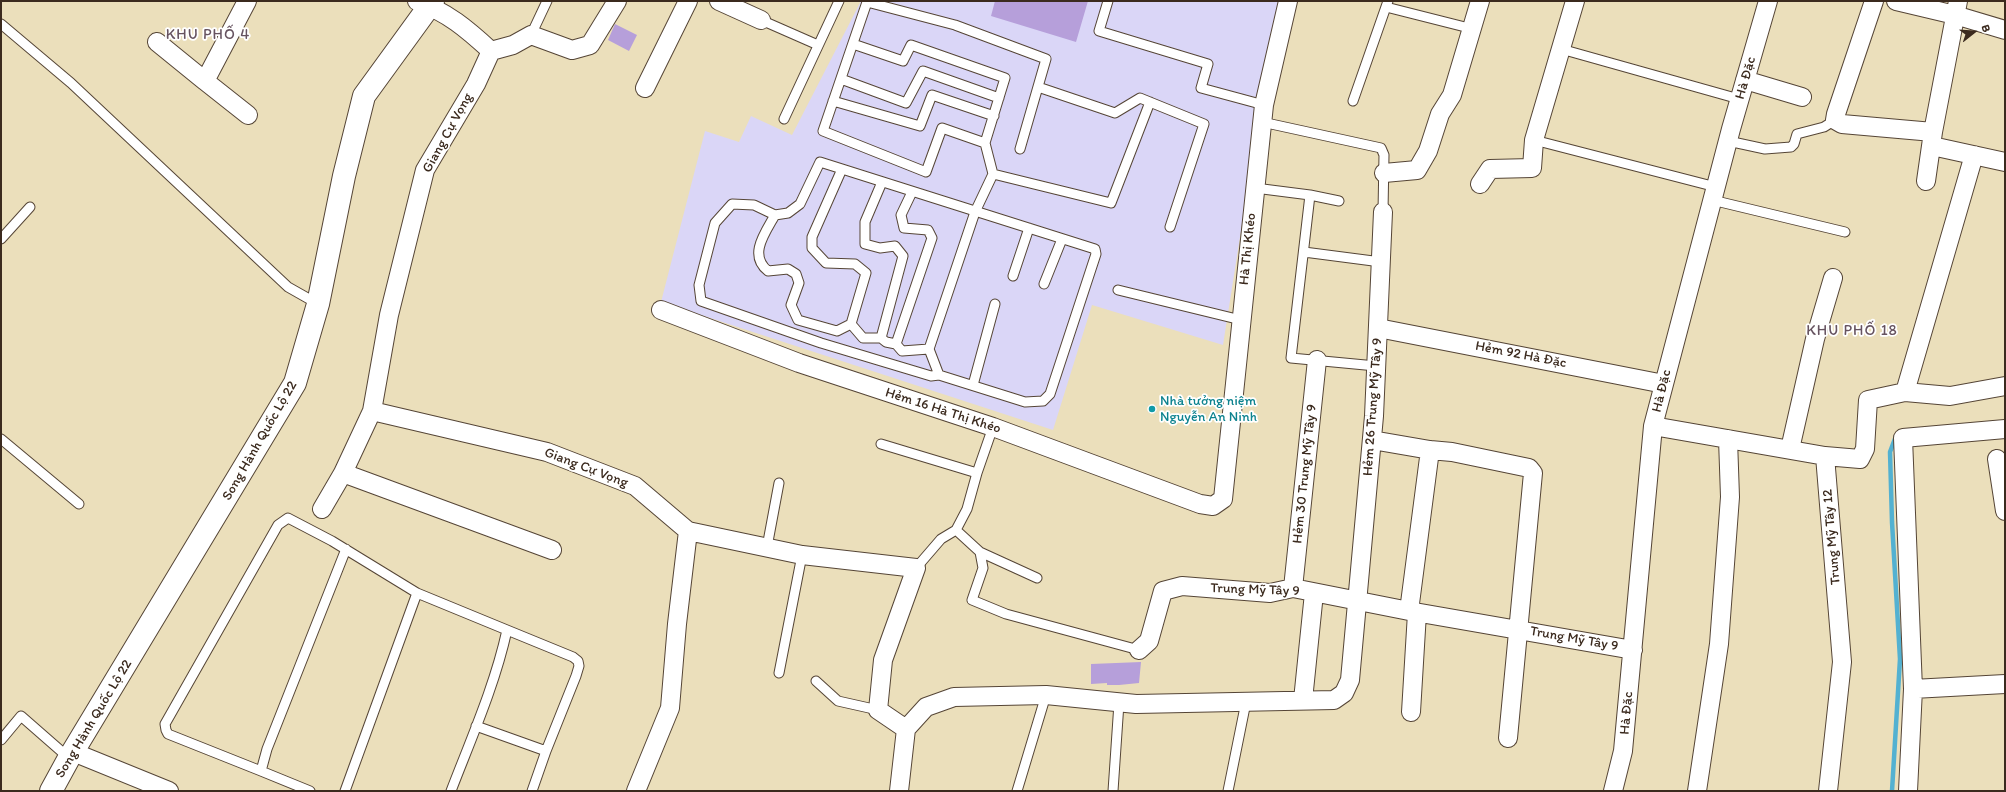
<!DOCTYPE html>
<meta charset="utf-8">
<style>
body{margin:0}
#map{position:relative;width:2006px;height:792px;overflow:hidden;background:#ebdfbb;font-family:Itim,sans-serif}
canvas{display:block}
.frame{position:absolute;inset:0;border:2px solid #3b2a1e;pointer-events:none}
.north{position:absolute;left:1954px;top:12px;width:40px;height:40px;-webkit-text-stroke:3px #fff;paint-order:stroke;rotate:73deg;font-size:11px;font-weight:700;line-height:16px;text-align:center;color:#3b2a1e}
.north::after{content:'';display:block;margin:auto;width:14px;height:18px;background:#3b2a1e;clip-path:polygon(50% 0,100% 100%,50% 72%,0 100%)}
</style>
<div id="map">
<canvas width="2006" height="792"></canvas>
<div class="frame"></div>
<div class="north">B</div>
</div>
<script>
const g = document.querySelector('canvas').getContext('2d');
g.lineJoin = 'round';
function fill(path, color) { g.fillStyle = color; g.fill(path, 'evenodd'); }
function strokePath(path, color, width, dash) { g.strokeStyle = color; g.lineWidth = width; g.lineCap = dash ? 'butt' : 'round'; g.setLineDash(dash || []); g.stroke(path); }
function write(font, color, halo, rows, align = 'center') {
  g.font = font + ' Itim,sans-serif'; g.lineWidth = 3.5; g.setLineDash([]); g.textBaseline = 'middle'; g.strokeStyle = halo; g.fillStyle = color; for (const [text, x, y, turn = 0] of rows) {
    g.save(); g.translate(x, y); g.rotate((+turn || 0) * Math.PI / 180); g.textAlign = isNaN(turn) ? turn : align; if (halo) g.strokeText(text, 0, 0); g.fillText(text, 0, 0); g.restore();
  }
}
fill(new Path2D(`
 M861,1H1285L1264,85L1223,345L1092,305L1053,430L661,302L705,131L739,142L751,116L792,135Z`), '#dad6f7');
strokePath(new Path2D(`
 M1892,791L1900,659L1892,522L1890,452L1896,436`), '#53b1d1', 4.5);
fill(new Path2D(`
 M995,1H1088L1076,42L991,16Z
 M615,24L637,35L629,51L608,40Z
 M1141,662L1139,683L1119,685H1107V683L1091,684V664Z`), '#b69fda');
const service = new Path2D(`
 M1108,1L1099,31L1208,64L1201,88L1264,105
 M1386,7L1473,29
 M761,20L818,45
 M1,24L71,83L288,287L318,304
 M531,35L547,1
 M853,44L903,61L911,45L1005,78L985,143L993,174L975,212L929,349L939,375
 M1561,49L1739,99
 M841,79L906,103L923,71L999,98
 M1038,87L1115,113L1140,98L1204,124L1170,227
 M833,101L920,126L932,95L994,116
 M1353,101L1388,1
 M784,119L839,1
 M1262,122L1381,148L1384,155L1383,212
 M1534,140L1716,187
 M1728,141L1765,149L1791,147L1794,144L1797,134L1824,127L1835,120
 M985,143L942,128L926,172L823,131L867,2L955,25L1046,59L1020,149
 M820,162L1095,249L1096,254L1050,394L1043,401L1025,402L939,375L931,376L821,343L701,301L699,285L715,223L732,204L754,205L775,215L788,213L800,204Z
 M842,169L812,237V248L826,263L855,264L866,273L851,324L863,338H881L886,342L896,344
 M993,174L1111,203L1150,102
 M1255,188L1310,195L1291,358L1376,366
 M912,192L901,215L904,228L928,230L932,238L896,344L902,351L929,349
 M1310,195L1339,201
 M1712,200L1845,232
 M775,215C765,233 748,255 768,271L788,269L796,274L799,283L791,305L798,320L837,331L851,324
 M1,239L30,207
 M1304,252L1381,262
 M1013,276L1029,228
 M1044,284L1062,239
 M1118,290L1241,320
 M881,338L903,256L895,246L880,248L865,244V222L882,182
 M973,385L995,304
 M1,439L79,504
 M881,444L977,473
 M956,530L980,552L983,568L972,600L1006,614L1139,650
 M767,547L779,483
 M980,552L1037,578
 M916,568L941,539L956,530L967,509L977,473L993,427
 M507,630L573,657L578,661L579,666L576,676L546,751
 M779,673L802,555
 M816,681L838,701L878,710
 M476,726L546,751L532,791
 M1,740L21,716L69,758
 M261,771L168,734L166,730L165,724L278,525L288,518L332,541L417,593L507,630C495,685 471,739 451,791
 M310,791L261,771L267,749L346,549
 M345,791L417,593
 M1017,791L1046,695
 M1113,791L1119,703
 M1228,791L1246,702`);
const minor = new Path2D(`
 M247,1L205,81L248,115
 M719,1L761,20
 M1874,1L1836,114L1835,120L1842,124L1933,132
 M1896,1L1955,15L2005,30
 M157,42L205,81
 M491,51L513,45L531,35L572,50L590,45L617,1
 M1745,80L1802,97
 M645,88L688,1
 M1932,146L2005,162
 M1384,173L1417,170L1428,151L1440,114L1452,95L1480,1
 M1926,181L1933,132L1958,1
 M1480,184L1490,169L1532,168L1534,140L1575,1
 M661,310L799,363L993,427L1200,504L1213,506L1223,499L1264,105L1288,1
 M1378,328L1664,384
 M1905,392L1974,155
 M372,411L547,452L635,486L688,531L677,624L670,708L636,791
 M1653,426L1825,456L1842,662L1828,791
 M1372,440L1430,450L1452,452L1529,468L1533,473L1508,738
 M1790,449L1815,339L1833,278
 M1825,456L1860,459L1865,449L1868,400L1905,392L1950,396L2005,386
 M1997,459L2005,511
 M343,473L552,550
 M322,509L343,473L372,411L389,315L425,170L476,84L491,51C466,28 448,13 417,1
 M688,531L802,555L916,568L883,660L878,710L906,729
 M1293,588L1317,360
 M1409,611L1430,450
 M1139,650L1149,641L1163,591L1182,586L1270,593L1293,588L1409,611L1633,650
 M1913,689L2005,684
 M1303,700L1314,593
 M1411,712L1417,613
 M906,729L926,707L954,697L1046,695L1136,704L1334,700L1344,693L1350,680L1374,416L1383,212
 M73,752L169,791
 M899,791L906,729
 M1613,791L1623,751L1653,426L1731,129L1768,1
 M1697,791L1719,644L1730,497L1728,439
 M1908,791L1913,689L1903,438L2005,429`);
const tertiary = new Path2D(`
 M51,791L69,758L295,383L318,304L344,176L364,96L433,1`);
strokePath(service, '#554536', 11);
strokePath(minor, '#554536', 20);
strokePath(tertiary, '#554536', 24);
strokePath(service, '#fff', 9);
strokePath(minor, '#fff', 18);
strokePath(tertiary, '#fff', 22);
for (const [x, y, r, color] of [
 [1152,409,4,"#0f9aa8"]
]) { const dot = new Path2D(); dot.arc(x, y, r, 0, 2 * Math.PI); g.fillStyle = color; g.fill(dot); strokePath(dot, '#fff', 1.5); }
write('14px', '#3b2a1e', '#fff', [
 ["Hà Đặc",1746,78,-74],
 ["Giang Cự Vọng",448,133,-61],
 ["Hà Thị Khéo",1248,249,-84],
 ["Hẻm 92 Hà Đặc",1521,355,11],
 ["Hà Đặc",1662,391,-76],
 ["Hẻm 26 Trung Mỹ Tây 9",1373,407,-86],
 ["Hẻm 16 Hà Thị Khéo",943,411,18],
 ["Song Hành Quốc Lộ 22",260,441,-60],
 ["Giang Cự Vọng",586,468,21],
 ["Hẻm 30 Trung Mỹ Tây 9",1305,474,-84],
 ["Trung Mỹ Tây 12",1832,537,-95],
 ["Trung Mỹ Tây 9",1255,590,2],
 ["Trung Mỹ Tây 9",1574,639,10],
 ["Hà Đặc",1627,713,-85],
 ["Song Hành Quốc Lộ 22",94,719,-59]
]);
write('14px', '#0d838f', '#fff', [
 ["Nhà tưởng niệm",1160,401],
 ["Nguyễn An Ninh",1160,417]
], 'left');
g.letterSpacing = '1px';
write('15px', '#665360', '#fff', [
 ["KHU PHỐ 4",208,35],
 ["KHU PHỐ 18",1852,331]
]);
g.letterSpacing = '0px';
</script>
